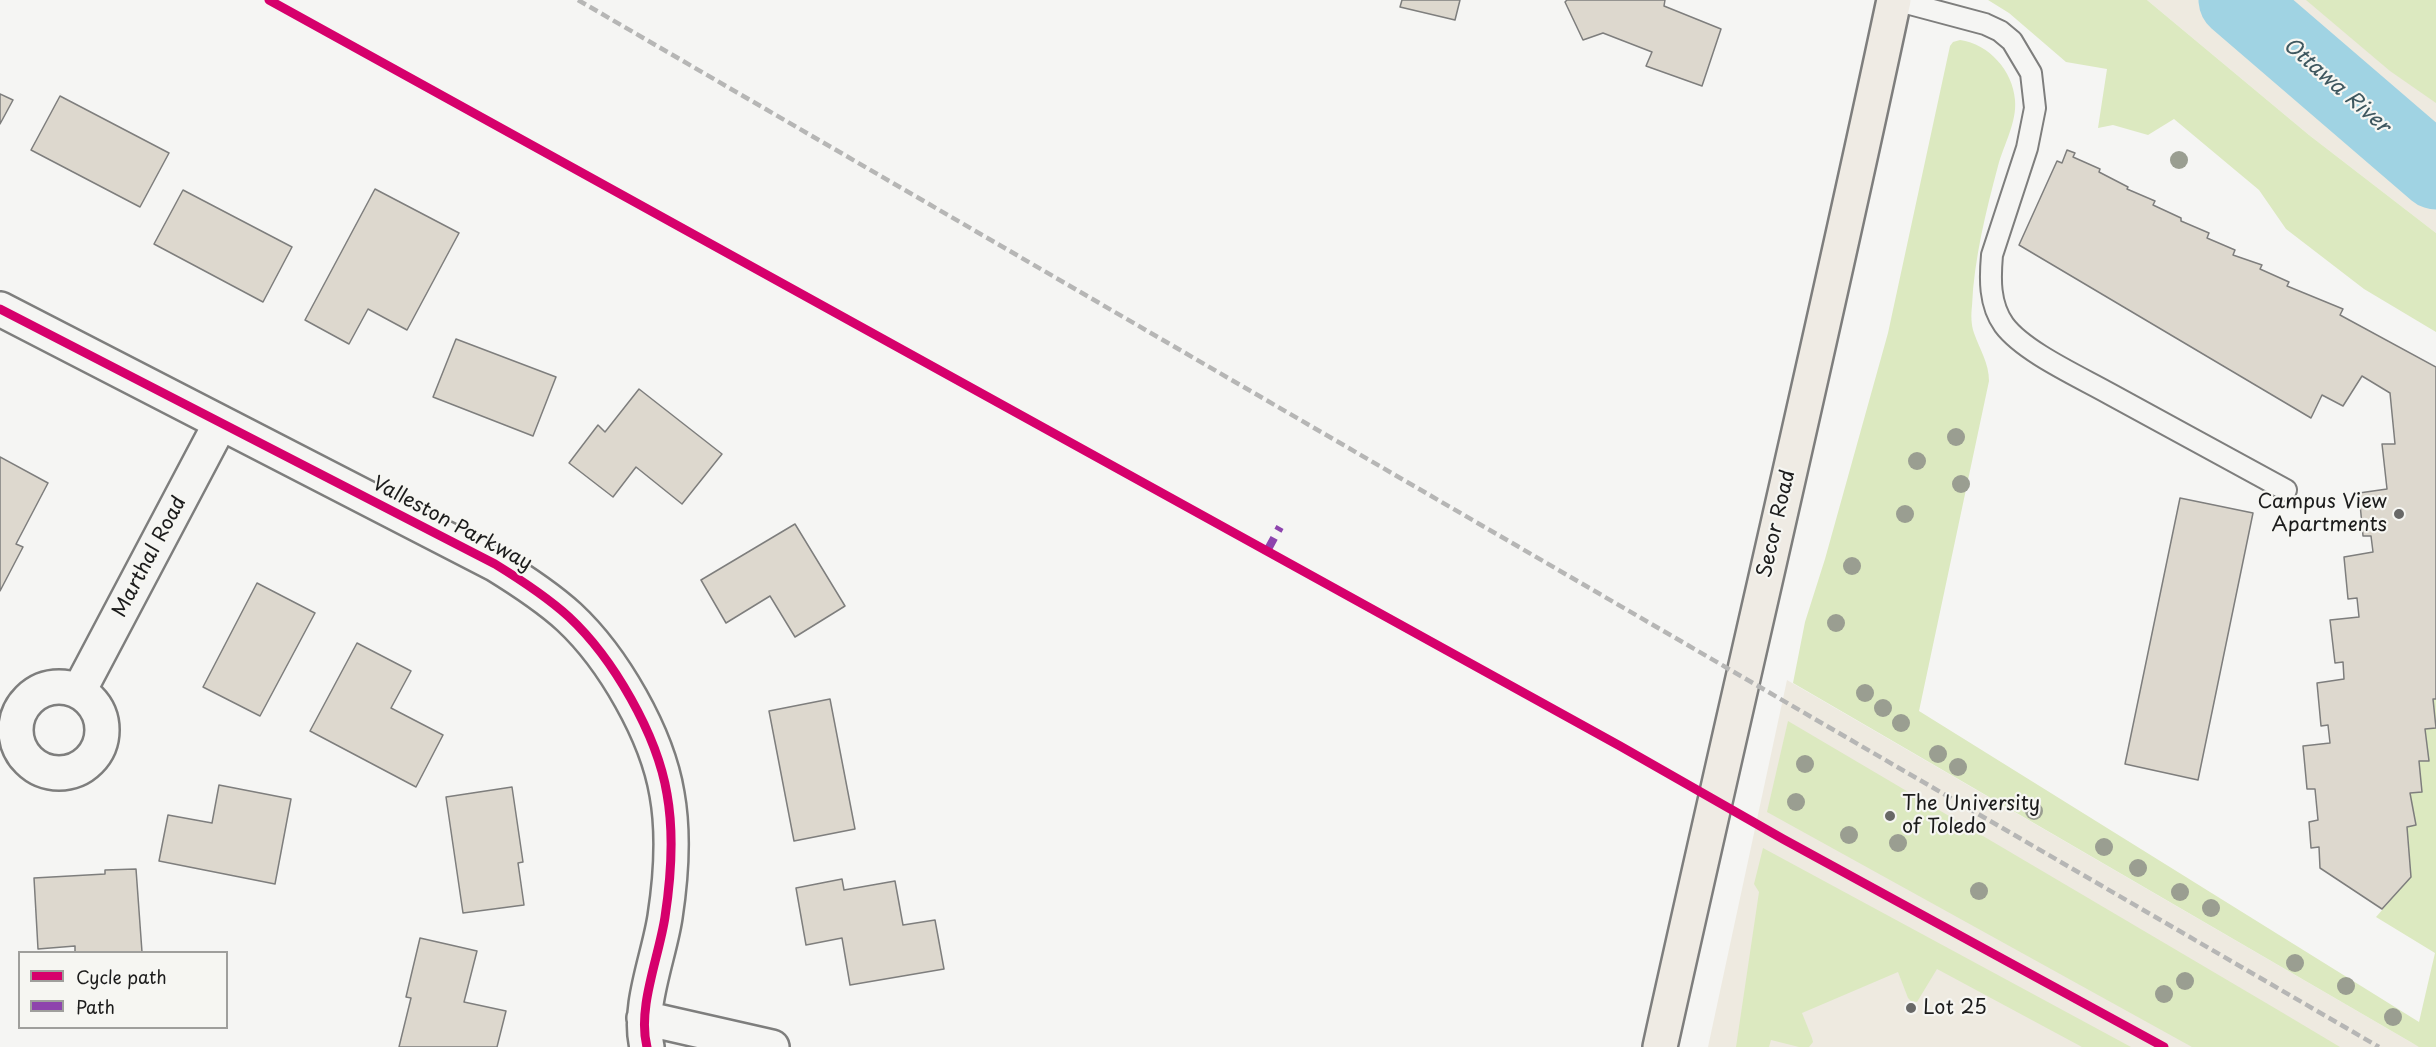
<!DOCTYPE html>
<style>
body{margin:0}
#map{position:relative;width:2436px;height:1047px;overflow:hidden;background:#f5f5f3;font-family:"Playpen Sans",sans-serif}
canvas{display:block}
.legend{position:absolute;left:18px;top:951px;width:210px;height:78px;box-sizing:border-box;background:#f6f6f2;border:2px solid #9f9f9c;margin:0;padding:8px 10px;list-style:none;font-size:18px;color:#1c1c1c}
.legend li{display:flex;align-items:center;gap:12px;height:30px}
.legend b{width:30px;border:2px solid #9f9f9c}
</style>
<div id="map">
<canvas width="2436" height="1047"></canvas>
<ul class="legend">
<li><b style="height:8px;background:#d6006c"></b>Cycle path</li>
<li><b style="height:8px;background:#8e44ad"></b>Path</li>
</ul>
</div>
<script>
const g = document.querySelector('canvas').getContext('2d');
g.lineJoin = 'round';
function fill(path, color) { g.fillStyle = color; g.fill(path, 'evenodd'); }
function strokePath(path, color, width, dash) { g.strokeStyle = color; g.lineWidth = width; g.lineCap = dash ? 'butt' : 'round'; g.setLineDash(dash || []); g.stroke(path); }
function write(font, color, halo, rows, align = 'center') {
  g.font = font + ' "Playpen Sans",sans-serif'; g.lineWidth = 4.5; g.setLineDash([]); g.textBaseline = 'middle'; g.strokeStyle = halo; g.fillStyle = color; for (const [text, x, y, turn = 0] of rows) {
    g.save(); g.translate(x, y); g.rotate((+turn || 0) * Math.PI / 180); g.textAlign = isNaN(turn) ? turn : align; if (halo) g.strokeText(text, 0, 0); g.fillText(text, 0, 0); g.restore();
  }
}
fill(new Path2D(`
 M2147,0H2436V233L2309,135Z
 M1787,680L2414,1044L2436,1047H1708Z`), '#eeeae0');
fill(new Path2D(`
 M1988,0H2147L2309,135L2436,233V332L2364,289L2286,229L2259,190L2174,119L2148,135L2113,125L2098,128L2107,69L2066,62L2009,13Z
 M2306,0H2436V103L2390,71Z
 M1960,40C1989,44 2013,71 2015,100C2017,122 2004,144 1998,166C1986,211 1974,259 1972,306C1971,314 1971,325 1974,333C1980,350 1989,363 1989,381L1919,711L2419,1022L2435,953L2376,917L2411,877L2407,827L2415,825L2410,793L2422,792L2419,761L2429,760L2425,729L2436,727L2433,699H2436V1047H2419L2414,1044L1793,683L1805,622L1825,559L1888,333L1950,46L1953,42Z
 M1788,721L2278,1010L2340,1047H2192L1767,812Z
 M1763,848L2131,1047H2082L1937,969L1917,1002L1911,1001L1908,998L1898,972L1802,1013L1812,1038L1813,1042L1809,1047H1799L1771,1040L1769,1047H1736L1759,892L1754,884Z`), '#dce9c0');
strokePath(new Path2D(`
 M2236,0L2436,172`), '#a0d3e3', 75);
const building = new Path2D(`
 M1402,0H1460L1455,20L1400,7Z
 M1567,0H1665L1664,6L1721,29L1702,86L1646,66L1652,52L1603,33L1583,40L1565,2Z
 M0,94L13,100L0,124Z
 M60,96L169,153L140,207L31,150Z
 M2067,150L2075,153L2073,157L2100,169L2099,172L2128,187L2127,189L2155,201L2153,205L2181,218V221L2209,233L2207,238L2235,250L2233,255L2262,265L2260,269L2289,282L2287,286L2343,309L2340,315L2436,367V699H2433L2436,728L2425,729L2429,761H2419L2422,792L2410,793L2416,825L2407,827L2411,877L2382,909L2320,868L2319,847L2311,848L2309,822L2318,820L2315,789H2307L2303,746L2330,743L2328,725L2321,726L2317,683L2344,679L2343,662L2335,663L2330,620L2359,617L2357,598L2348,599L2344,557L2373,552L2371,536H2363L2359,493L2387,489L2382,444H2395L2390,393L2362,376L2343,406L2322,395L2311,418L2019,245L2057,161L2062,163Z
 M375,189L459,233L407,330L368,309L349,344L305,320Z
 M183,190L292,247L263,302L154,244Z
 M456,339L556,377L533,436L433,397Z
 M639,389L722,454L682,504L636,467L613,497L569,463L598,425L605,432Z
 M0,457L48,483L16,544L23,547L0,591Z
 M2180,498L2253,513L2198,780L2125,764Z
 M795,524L845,606L795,637L770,596L726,623L701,580Z
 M257,583L315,613L260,716L203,687Z
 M357,643L411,671L391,708L443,735L416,787L310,731Z
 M830,699L855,829L794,841L769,711Z
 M219,785L291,799L275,884L159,861L168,815L212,823Z
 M512,787L523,862L518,863L524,905L463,913L446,797Z
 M136,869L142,952H75V946L38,949L34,878L105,874V870Z
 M842,879L844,890L895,881L903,925L935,920L944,969L850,985L842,938L806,945L796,888Z
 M420,938L477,951L464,1002L506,1011L497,1047H399L411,998L406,997Z`);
fill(building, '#ddd8ce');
strokePath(building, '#7e7e7d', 1.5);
const lane = new Path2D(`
 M1895,0L1985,24L2000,31L2012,41L2031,73L2035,108L2027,148L1992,255C1990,278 1989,304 2004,325C2024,352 2080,377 2110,394C2169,426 2227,458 2286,490`);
const street = new Path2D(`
 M0,309L495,564C521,580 546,596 569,617C613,658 657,734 667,794C674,833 671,878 665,917C659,957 637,1008 647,1047
 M16 730a43 43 0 1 1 86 0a43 43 0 1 1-86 0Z
 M79,691L220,424
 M644,1018L772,1047`);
const primary = new Path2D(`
 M1660,1047C1737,698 1820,350 1894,0`);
strokePath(lane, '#7e7e7d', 24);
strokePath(street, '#7e7e7d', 38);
strokePath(primary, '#7e7e7d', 38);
strokePath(lane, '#f5f5f3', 20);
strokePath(street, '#f5f5f3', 33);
strokePath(primary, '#efebe4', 33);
strokePath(new Path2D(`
 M578,0L2379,1047`), '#b6b6b5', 4.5, [9, 4.5]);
strokePath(new Path2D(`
 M1267,551L1280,527`), '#8e44ad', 8, [15, 8]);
strokePath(new Path2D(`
 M269,0L1620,746L1783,839L2164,1047
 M0,309L495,564C521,580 546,596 569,617C613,658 657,734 667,794C674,833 671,878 665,917C659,957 637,1008 647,1047`), '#d6006c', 9);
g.fillStyle = '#9a9e91';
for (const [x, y] of [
 [2179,160],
 [1956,437],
 [1917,461],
 [1961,484],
 [1905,514],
 [1852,566],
 [1836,623],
 [1865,693],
 [1883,708],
 [1901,723],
 [1938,754],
 [1805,764],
 [1958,767],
 [1796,802],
 [2034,811],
 [1849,835],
 [1898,843],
 [2104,847],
 [2138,868],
 [1979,891],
 [2180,892],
 [2211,908],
 [2295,963],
 [2185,981],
 [2346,986],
 [2164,994],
 [2393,1017]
]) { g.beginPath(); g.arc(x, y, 9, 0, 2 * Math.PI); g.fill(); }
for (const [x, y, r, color] of [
 [2399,514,6,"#686867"],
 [1890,816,6,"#686867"],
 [1911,1008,6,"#686867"]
]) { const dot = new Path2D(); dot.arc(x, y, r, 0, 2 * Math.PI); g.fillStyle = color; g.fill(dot); strokePath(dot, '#f6f6f2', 2); }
write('20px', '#1c1c1c', '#f6f6f2', [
 ["Campus View",2387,502,"right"],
 ["Apartments",2387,525,"right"],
 ["The University",1902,804],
 ["of Toledo",1902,827],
 ["Lot 25",1923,1008]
], 'left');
write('20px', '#1c1c1c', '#f6f6f2', [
 ["Valleston Parkway",452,524,28],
 ["Secor Road",1777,524,-77],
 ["Marthal Road",150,557,-62]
]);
write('italic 21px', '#3e575f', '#f6f6f2', [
 ["Ottawa River",2336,86,41]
]);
</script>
